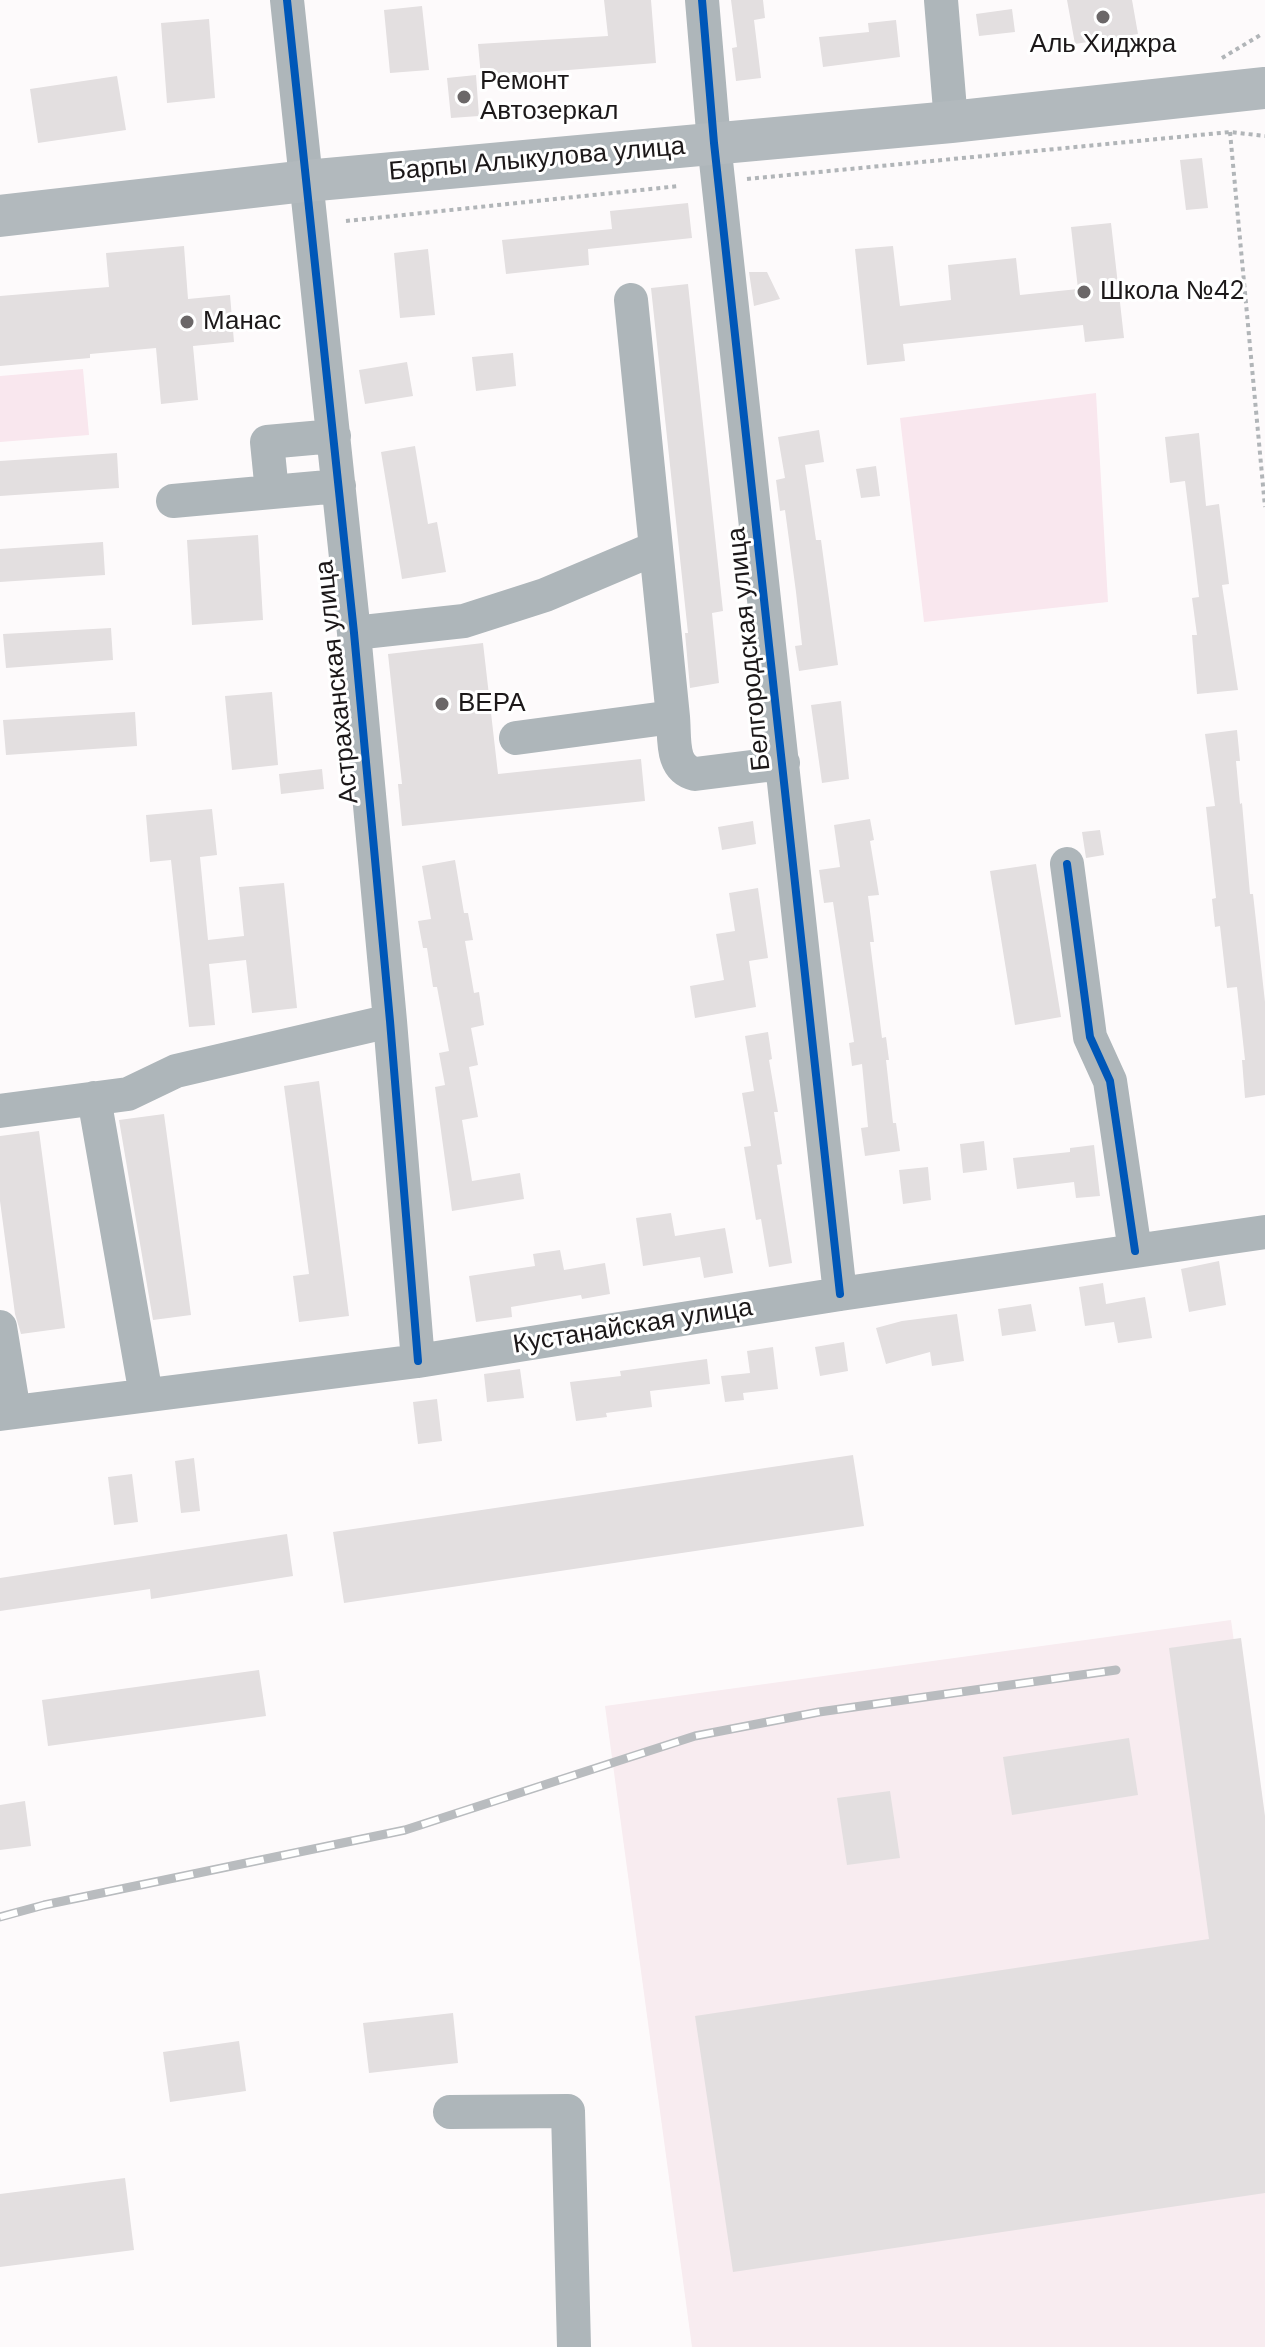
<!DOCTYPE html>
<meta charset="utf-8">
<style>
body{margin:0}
canvas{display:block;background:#fdfafb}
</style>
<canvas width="1265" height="2347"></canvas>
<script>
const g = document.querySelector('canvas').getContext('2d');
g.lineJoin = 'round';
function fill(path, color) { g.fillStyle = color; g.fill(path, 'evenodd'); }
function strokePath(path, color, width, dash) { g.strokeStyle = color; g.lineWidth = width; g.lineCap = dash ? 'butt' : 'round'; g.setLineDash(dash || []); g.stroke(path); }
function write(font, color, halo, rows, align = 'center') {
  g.font = font + ' "DM Sans",sans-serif'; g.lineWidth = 6; g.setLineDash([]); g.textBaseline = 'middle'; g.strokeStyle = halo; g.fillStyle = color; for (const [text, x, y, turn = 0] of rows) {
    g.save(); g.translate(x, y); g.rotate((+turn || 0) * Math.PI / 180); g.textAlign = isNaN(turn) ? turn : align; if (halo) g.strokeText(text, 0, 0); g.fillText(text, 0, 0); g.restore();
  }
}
fill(new Path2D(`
 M1231,1620L1265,1869V2347H692L605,1706Z`), '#f8ecf0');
fill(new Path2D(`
 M83,369L89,435L0,442V376Z
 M1096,393L1108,602L924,622L900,418Z`), '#f9e7ee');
fill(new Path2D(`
 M604,0H651L656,63L481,77L478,44L608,36Z
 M731,0H763L765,18L754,20L761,78L736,81L732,48L737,47Z
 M1067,0H1132L1138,34L1075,44Z
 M422,6L429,70L390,73L384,10Z
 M1012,9L1015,32L979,36L976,14Z
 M209,19L215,98L167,103L161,23Z
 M896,20L900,57L823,67L819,37L869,32L868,23Z
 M476,75L479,116L451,118L447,78Z
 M117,76L126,130L38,143L30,89Z
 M1202,158L1208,208L1186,210L1180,160Z
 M688,203L692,238L588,249L589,265L506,274L502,240L612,229L610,211Z
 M1111,223L1124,338L1085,342L1083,325L903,344L905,361L867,365L855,249L893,246L900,306L951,300L948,265L1016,258L1020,295L1078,289L1071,227Z
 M184,246L188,299L230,295L234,342L193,346L198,400L161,404L156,348L90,354V358L0,366V296L109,287L106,253Z
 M428,249L435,315L400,318L394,253Z
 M749,272H767L780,299L754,306Z
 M688,284L723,611L712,613L719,683L690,688L685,633H688L651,288Z
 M513,353L516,386L476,391L472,357Z
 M407,362L413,396L365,404L359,370Z
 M819,430L824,462L805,465L816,540H821L838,665L799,671L795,646L802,645L796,592L785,510L780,511L776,480L785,478L778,437Z
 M1199,433L1206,506L1219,504L1229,584L1222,585L1238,690L1197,694L1192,635H1197L1192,598L1199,597L1192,537L1185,481L1170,483L1165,437Z
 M415,446L428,524L437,522L446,572L402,579L381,452Z
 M117,453L119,488L0,496V461Z
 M876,466L880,496L861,498L856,469Z
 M258,535L263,620L192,625L187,540Z
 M103,542L105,575L0,582V549Z
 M111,628L113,660L6,668L3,634Z
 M483,643L498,774L641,759L645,801L402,826L398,784H402L388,654Z
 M272,692L278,765L232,770L225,696Z
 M841,701L849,779L822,783L811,705Z
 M135,712L137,746L6,755L3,720Z
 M1237,730L1240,761H1236L1240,804L1242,803L1250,894H1253L1265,1002V1095L1245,1098L1242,1060H1245L1237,987L1227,988L1220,926L1215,927L1212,899L1216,898L1206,807L1215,806L1205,734Z
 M322,769L324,789L281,794L279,774Z
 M212,809L217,855L200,857L208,940L244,936L239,887L284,883L297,1008L252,1013L246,960L209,964L215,1025L189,1027L171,860L150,862L146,815Z
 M870,819L874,840L870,841L879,895L868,896L874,942H870L882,1038L886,1037L889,1060H886L893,1123H896L900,1151L865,1156L861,1128L868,1127L862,1064L852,1066L849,1043L854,1042L833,902L824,903L819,870L840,867L834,825Z
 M753,821L756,844L722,850L718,827Z
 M1100,830L1104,855L1086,858L1082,832Z
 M455,860L464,913H468L473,940L465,941L474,993L479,992L484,1025L471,1028L478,1065L469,1067L478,1117L462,1120L472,1181L520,1173L524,1199L452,1211L435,1087L445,1085L439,1053L449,1051L437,987H433L427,948H423L418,921L431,919L422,866Z
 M1036,864L1061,1017L1015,1025L990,871Z
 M758,888L768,958L749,961L756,1007L695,1018L690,986L724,980L716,934L735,931L729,893Z
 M768,1032L772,1059L769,1060L778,1112H774L782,1164L777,1165L792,1263L769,1267L761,1219L756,1220L744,1147L751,1146L742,1093L754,1091L745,1036Z
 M319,1081L349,1316L299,1322L293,1276L309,1274L284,1086Z
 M164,1114L191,1315L153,1320L119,1120Z
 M39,1131L65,1328L21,1334L15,1314L0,1201V1136Z
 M984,1141L987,1170L963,1173L960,1144Z
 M1094,1145L1100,1196L1076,1198L1074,1182L1017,1189L1013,1158L1070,1152V1148Z
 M928,1167L931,1200L903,1204L899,1170Z
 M671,1213L675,1236L725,1228L733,1273L704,1278L700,1257L643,1266L636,1218Z
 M560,1250L564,1270L605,1263L610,1294L582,1299L581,1295L511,1307L512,1317L476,1322L469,1276L535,1266L533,1254Z
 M1219,1261L1226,1305L1189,1312L1181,1269Z
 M1103,1283L1106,1304L1145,1297L1152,1338L1118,1343L1114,1322L1085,1326L1079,1287Z
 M1031,1304L1036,1331L1002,1336L998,1309Z
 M957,1314L964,1361L932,1366L930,1352L886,1364L876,1328L902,1321Z
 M844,1342L848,1371L820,1376L815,1347Z
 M773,1347L778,1389L743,1393L744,1400L725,1402L721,1376L750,1373L747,1351Z
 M707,1359L710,1384L650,1391L652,1407L606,1413L607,1417L576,1421L570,1382L621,1376L620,1371Z
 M520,1369L524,1398L487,1402L484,1374Z
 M437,1399L442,1441L418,1444L413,1402Z
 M853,1455L864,1526L344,1603L333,1532Z
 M194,1458L200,1511L181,1513L175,1461Z
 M132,1474L138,1522L114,1525L108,1477Z
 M287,1534L293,1576L151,1599L150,1589L0,1611V1578Z
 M1241,1638L1265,1816V2193L733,2272L695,2016L1209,1939L1169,1648Z
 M259,1670L266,1716L48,1746L42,1700Z
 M1129,1738L1138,1795L1012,1815L1003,1757Z
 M890,1791L900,1858L847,1865L837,1798Z
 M25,1801L31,1846L0,1850V1805Z
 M453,2013L458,2063L369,2073L363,2023Z
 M239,2041L246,2091L170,2102L163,2052Z
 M125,2178L134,2250L0,2267V2194Z`), '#e3dfe0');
strokePath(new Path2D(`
 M1222,58L1262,34
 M1230,132L1265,507
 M747,179L1230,132L1265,136
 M346,221L679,186`), '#b1b5b8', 4, [4, 4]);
strokePath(new Path2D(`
 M287,0L354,633L390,1021L418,1361
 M702,0L714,143L840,1294
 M941,0L951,122
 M631,300L673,717
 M272,492L339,486
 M173,501L272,492L267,442L334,436
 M354,633L464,621L545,595L656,548
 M516,738L673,717C675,738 670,768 695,774L783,763
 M1067,864L1090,1037L1110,1081L1135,1251
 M94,1098L146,1395
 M0,1111L128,1094L176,1071L390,1021
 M0,1327L14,1412
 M0,1414L418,1361L840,1294L1265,1232
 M450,2112L568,2111L574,2347`), '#aeb6ba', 34);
strokePath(new Path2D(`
 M0,216L306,181L951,122L1265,88`), '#b2b9bd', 42);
const rail = new Path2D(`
 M0,1917L44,1905L405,1830L695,1736L819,1712L1116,1670`);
strokePath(rail, '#b9bcbf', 9);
strokePath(rail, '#fff', 6, [18]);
strokePath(new Path2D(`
 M287,0L354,633L390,1021L418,1361
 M702,0L714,143L840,1294
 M1067,864L1090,1037L1110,1081L1135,1251`), '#0057b8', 8);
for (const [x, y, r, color] of [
 [1103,17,8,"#6b6768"],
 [464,97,8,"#6b6768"],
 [1084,292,8,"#6b6768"],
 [187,322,8,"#6b6768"],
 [442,704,8,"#6b6768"]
]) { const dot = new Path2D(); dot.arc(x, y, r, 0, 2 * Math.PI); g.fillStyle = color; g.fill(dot); strokePath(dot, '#fff', 3); }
write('26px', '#1c1819', '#fff', [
 ["Аль Хиджра",1103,45,"center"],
 ["Ремонт",480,82],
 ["Автозеркал",480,112],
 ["Школа №42",1100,292],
 ["Манас",203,322],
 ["ВЕРА",458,704]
], 'left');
write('26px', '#1c1819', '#fff', [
 ["Барпы Алыкулова улица",537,160,-5],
 ["Белгородская улица",750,649,-96],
 ["Астраханская улица",338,682,-96],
 ["Кустанайская улица",633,1327,-9]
]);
</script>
